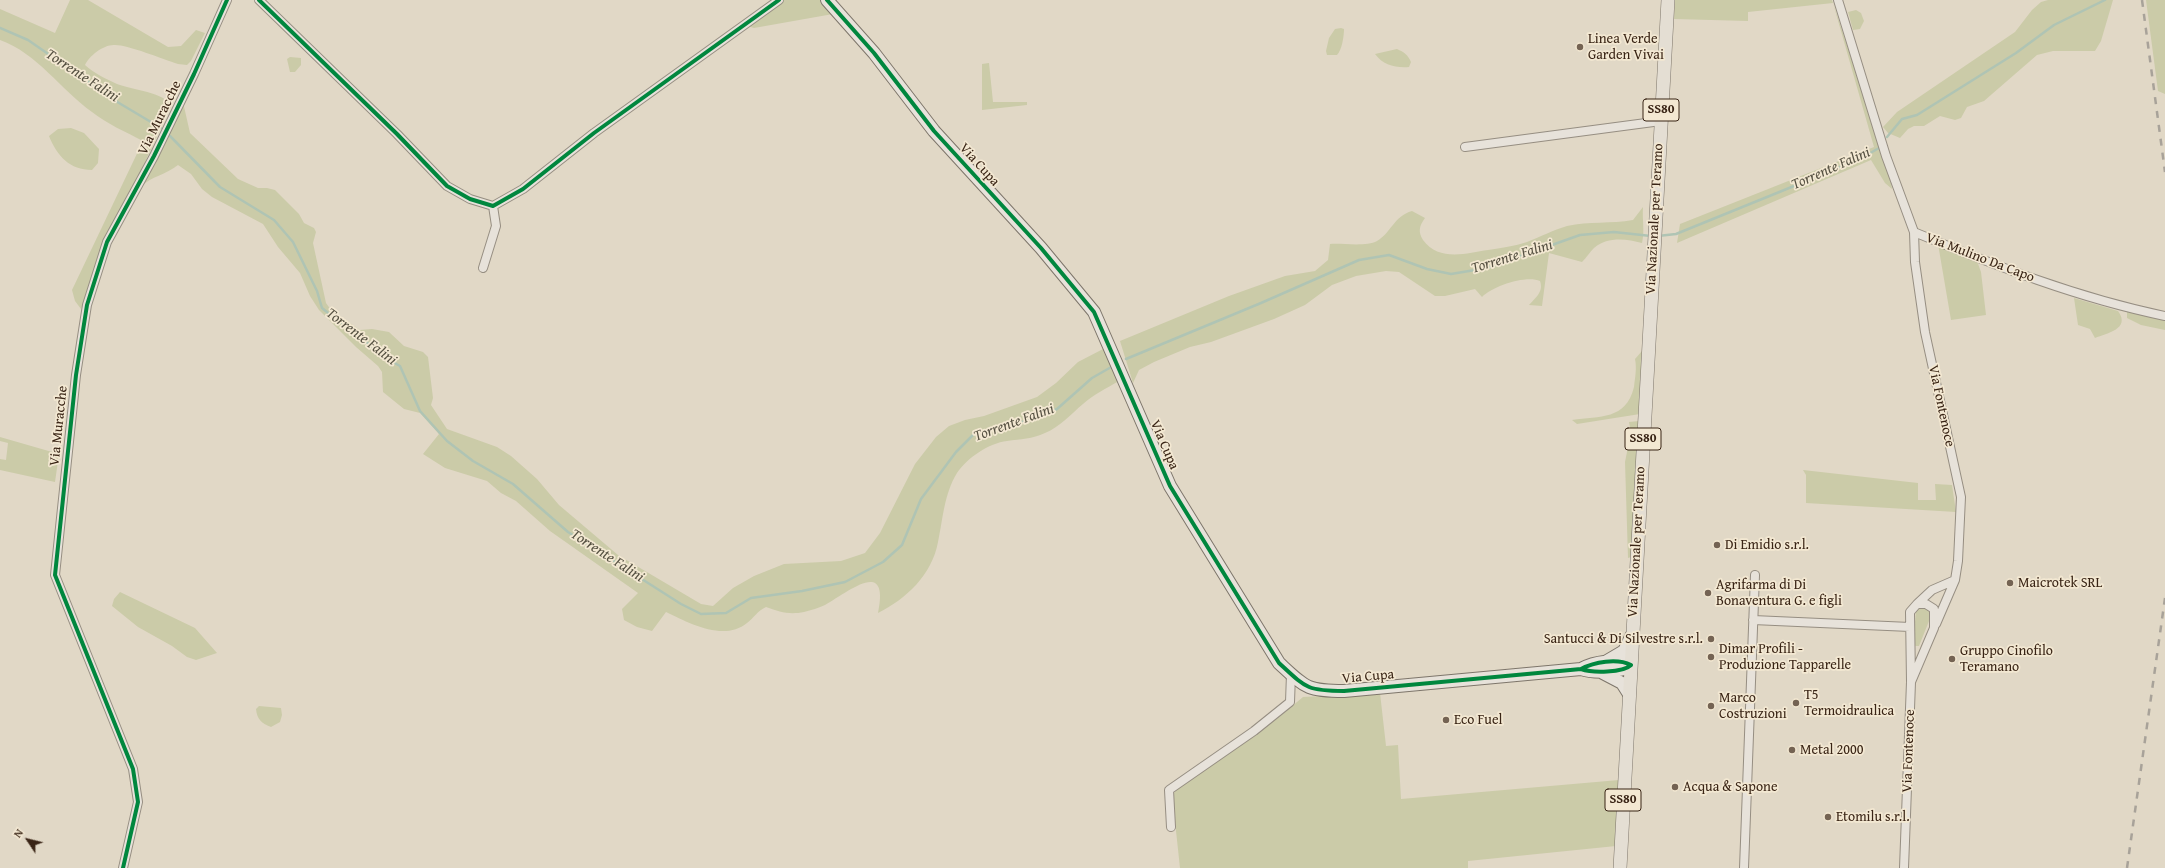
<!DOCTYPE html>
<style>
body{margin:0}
#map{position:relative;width:2165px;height:868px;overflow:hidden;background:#e1d8c6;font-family:"Gentium Book Plus",serif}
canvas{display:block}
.north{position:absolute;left:8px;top:820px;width:40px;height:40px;-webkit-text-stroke:3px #f3e8d2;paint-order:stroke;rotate:305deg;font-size:11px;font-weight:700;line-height:16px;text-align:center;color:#392415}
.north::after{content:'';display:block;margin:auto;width:14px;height:18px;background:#392415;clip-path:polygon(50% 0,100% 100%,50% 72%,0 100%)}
</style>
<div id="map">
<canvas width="2165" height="868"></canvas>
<div class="north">N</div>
</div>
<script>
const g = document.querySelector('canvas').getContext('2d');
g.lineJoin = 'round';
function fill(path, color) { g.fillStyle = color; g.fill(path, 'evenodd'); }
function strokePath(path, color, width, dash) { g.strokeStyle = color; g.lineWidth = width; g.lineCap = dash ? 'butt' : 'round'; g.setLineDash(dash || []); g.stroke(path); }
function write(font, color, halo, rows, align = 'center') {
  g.font = font + ' "Gentium Book Plus",serif'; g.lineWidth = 3.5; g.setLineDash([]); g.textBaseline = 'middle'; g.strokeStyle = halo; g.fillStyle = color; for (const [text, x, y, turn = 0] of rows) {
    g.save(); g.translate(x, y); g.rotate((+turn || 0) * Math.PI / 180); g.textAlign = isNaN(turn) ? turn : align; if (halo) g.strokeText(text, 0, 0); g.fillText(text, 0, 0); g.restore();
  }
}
fill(new Path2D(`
 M70,0H88L168,47L181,46L196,30L205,33L191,61L187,65L178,64C163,59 128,45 115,45C104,44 89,56 85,65C94,73 106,79 117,84C132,90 165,92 171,106L95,270L81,309L75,301L72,290L143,141C126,132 107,124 92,112C61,90 37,53 0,40V9L55,33Z
 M784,0H821L833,14L754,28L747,26Z
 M1675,0H1832L1833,3L1890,176L1892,189L1885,183L1871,160L1677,243L1680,224L1874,147L1833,3L1748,12V21L1674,19Z
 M2048,0H2113L2101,41L2095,51H2053L2037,55L1984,101L1967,107L1961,118L1955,120L1940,116L1924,126H1914L1908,129L1900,138L1888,133L1883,127L1897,112L2015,32L2032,10L2041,2Z
 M2146,0H2165V94L2158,91Z
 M1856,10L1861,13L1864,21L1860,29L1853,30L1848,12Z
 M1341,28L1344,29C1344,36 1342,50 1337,55H1327L1326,51L1329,38L1335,29Z
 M1397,49C1404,52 1408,55 1411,62L1409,67C1395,68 1383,65 1375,54Z
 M290,57L301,58V65L295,72H290L287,59Z
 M989,63L993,102H1027V105L982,110V64Z
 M183,102L190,133L238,179L258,188H267L275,190L299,214L304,223L314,228L316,232L313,243L326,303L331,310L360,330L372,329L389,332L404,346L423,352L428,357L433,398L431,405L447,429L497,447L511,456L537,479L559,505L618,555L701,604L713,606L733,588L754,576L784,564L841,561L865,553L880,533L915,464L936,437L949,426L965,420L984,416L1037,397L1056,383L1078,362L1105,348L1119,381C1107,388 1094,394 1083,404C1071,414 1060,427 1045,433C1032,439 1021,439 1007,441C989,443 967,458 957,473C944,494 943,519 938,542C932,575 906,599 878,613C890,556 847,593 825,605C819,608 811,610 804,612C789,615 780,612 766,607C757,611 754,618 747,623C724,642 689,623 666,612L652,631L637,627L624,620L622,609L638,593L550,531L516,501L501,493L487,481L445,468L423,454L439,434L420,413L404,409L383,392L382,372L378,366L356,347L319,310L310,296L300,273L278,247L263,224L212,197L202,189L191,174L178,165C166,175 151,176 141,187Z
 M71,128L84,133L99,149L98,163L92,170C70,170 57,156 49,136L58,129Z
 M1643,207C1642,220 1645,230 1642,243C1627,239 1608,236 1594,248C1590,252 1586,258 1582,262L1549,253L1542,306L1529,305C1535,298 1544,292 1540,281C1526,275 1493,286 1482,297L1475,289L1445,296H1435L1399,272L1386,271L1356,276L1332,285L1305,305L1274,319L1211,342L1190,347L1154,362L1139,370L1133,383L1120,341L1229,296L1285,276L1315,271L1328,260L1330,244C1343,243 1366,247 1377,241C1391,233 1394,216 1412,211L1425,218C1419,226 1418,232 1423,240C1439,262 1467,253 1488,250C1501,248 1515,246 1527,242C1540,237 1553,230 1567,226C1589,221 1611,224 1633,220Z
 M1938,244L1977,261L1981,272L1986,315L1951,320Z
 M2074,298L2118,311C2131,329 2107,333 2095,338L2090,329L2078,325Z
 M2127,312L2165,320V330L2141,325L2127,318Z
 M1642,351L1640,414L1577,424L1572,420C1600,416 1626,420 1634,387C1635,378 1637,368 1635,359Z
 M1639,421L1631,557L1628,558L1625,462L1631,432L1629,422Z
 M0,437L59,454L55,482L0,470V459L6,460L8,443L0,441Z
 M1803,470L1918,483V500H1936L1935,484L1952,485L1956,512L1806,503V475Z
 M120,592L195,628L217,653L196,660L187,657L172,646L138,627L112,606L114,599Z
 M1921,607L1930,610L1931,616L1919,646H1916L1913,644L1916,611Z
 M1380,693L1386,746L1398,745L1401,799L1619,780L1616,846L1468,861V868H1180L1173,803L1174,793L1178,788L1279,717L1303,697Z
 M259,706L281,708L282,715L280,722L271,727C261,723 257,719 256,709Z`), '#cbcba8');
strokePath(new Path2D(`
 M0,28L28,40L119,103L161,128
 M170,136L220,187L274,220L293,242L317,291L322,308L333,317L357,333L380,355L400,366L420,411L447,441L473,461L513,484L568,532L681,604L701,614L726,613L751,598L802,591L845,582L883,562L902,545L921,499L956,452L973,435L1033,419L1057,409L1092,378L1113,366
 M1887,137L1902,119L1917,115L2016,53L2054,25L2105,0
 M1658,236L1676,234L1858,160L1879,148
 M1126,359L1261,303L1359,260L1389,255L1427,269L1451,274L1487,268L1580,235L1614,232L1651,236`), '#afc4b4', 2.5);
const street = new Path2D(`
 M259,0L397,134L447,186L470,199L493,206L523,189L594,133L779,0
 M1838,0L1886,156L1914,232L1915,262L1925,332L1961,497L1958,561L1955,580
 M1465,147L1661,121
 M1914,232C1996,266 2078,298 2165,316
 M483,268L496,226L493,206
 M1917,604L1932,590L1955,580L1936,624
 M1753,620L1910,627
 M1171,827L1169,790L1254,731L1290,702L1291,674
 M123,868L138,802L133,769L55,575L76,375L87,305L107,242L154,156L194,74L227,0
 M1744,868L1755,575
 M1904,868L1911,682L1910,612L1917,604H1926L1934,609V628L1911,682`);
const secondary = new Path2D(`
 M827,0L874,53L934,131L1041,248L1094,312L1170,486L1279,663C1306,688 1307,691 1344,691L1581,669C1594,662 1617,658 1631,665C1623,673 1592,673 1581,669
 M1607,661L1624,651L1632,635
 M1601,672L1622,683L1629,694`);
const primary = new Path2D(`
 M1620,868L1668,0`);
strokePath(street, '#968e82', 10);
strokePath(secondary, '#7e766b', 14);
strokePath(primary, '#7e766b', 14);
strokePath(street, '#e7e2da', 8);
strokePath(secondary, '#e7e2da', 12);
strokePath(primary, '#e4ded3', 13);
strokePath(new Path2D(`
 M2142,0L2165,172
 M2127,868L2165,598`), '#a8a299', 2.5, [7, 7]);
strokePath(new Path2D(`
 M259,0L397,134L447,186L470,199L493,206L523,189L594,133L779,0
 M827,0L874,53L934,131L1041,248L1094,312L1170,486L1279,663C1306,688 1307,691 1344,691L1581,669C1594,662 1617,658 1631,665C1623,673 1592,673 1581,669
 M123,868L138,802L133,769L55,575L76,375L87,305L107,242L154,156L194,74L227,0`), '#00873e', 4);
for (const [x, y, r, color] of [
 [1580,47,4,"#746353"],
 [1717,545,4,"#746353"],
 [2010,583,4,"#746353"],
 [1708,593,4,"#746353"],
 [1711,639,4,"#746353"],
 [1711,657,4,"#746353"],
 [1952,659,4,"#746353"],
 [1796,703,4,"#746353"],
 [1711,706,4,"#746353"],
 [1446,720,4,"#746353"],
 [1792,750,4,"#746353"],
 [1675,787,4,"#746353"],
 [1828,817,4,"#746353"]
]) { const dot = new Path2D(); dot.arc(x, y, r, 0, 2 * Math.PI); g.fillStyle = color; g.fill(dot); strokePath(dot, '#f3e8d2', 1.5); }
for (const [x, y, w] of [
 [1661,110,36],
 [1643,439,36],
 [1623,800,36]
]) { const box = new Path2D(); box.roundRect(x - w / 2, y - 11, w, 22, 3); g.fillStyle = '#f3e8d2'; g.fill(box); strokePath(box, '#392415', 1); }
write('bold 13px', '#392415', null, [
 ["SS80",1661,110],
 ["SS80",1643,439],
 ["SS80",1623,800]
]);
write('14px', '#392415', '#f3e8d2', [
 ["Linea Verde",1588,39],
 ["Garden Vivai",1588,55],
 ["Di Emidio s.r.l.",1725,545],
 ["Maicrotek SRL",2018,583],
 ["Agrifarma di Di",1716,585],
 ["Bonaventura G. e figli",1716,601],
 ["Santucci & Di Silvestre s.r.l.",1703,639,"right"],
 ["Dimar Profili -",1719,649],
 ["Produzione Tapparelle",1719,665],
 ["Gruppo Cinofilo",1960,651],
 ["Teramano",1960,667],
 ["T5",1804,695],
 ["Termoidraulica",1804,711],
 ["Marco",1719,698],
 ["Costruzioni",1719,714],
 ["Eco Fuel",1454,720],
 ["Metal 2000",1800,750],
 ["Acqua & Sapone",1683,787],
 ["Etomilu s.r.l.",1836,817]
], 'left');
write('14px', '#392415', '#f3e8d2', [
 ["Via Muracche",160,118,-64],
 ["Via Cupa",979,165,48],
 ["Via Nazionale per Teramo",1655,219,-87],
 ["Via Mulino Da Capo",1980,258,21],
 ["Via Fontenoce",1941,406,78],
 ["Via Muracche",59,426,-84],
 ["Via Cupa",1164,445,67],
 ["Via Nazionale per Teramo",1637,542,-87],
 ["Via Cupa",1368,677,-5],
 ["Via Fontenoce",1909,751,-88]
]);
write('italic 15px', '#565142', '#f3e8d2', [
 ["Torrente Falini",82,76,33],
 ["Torrente Falini",1831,169,-24],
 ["Torrente Falini",1512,257,-17],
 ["Torrente Falini",361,337,37],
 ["Torrente Falini",1014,423,-20],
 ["Torrente Falini",607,556,33]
]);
</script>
